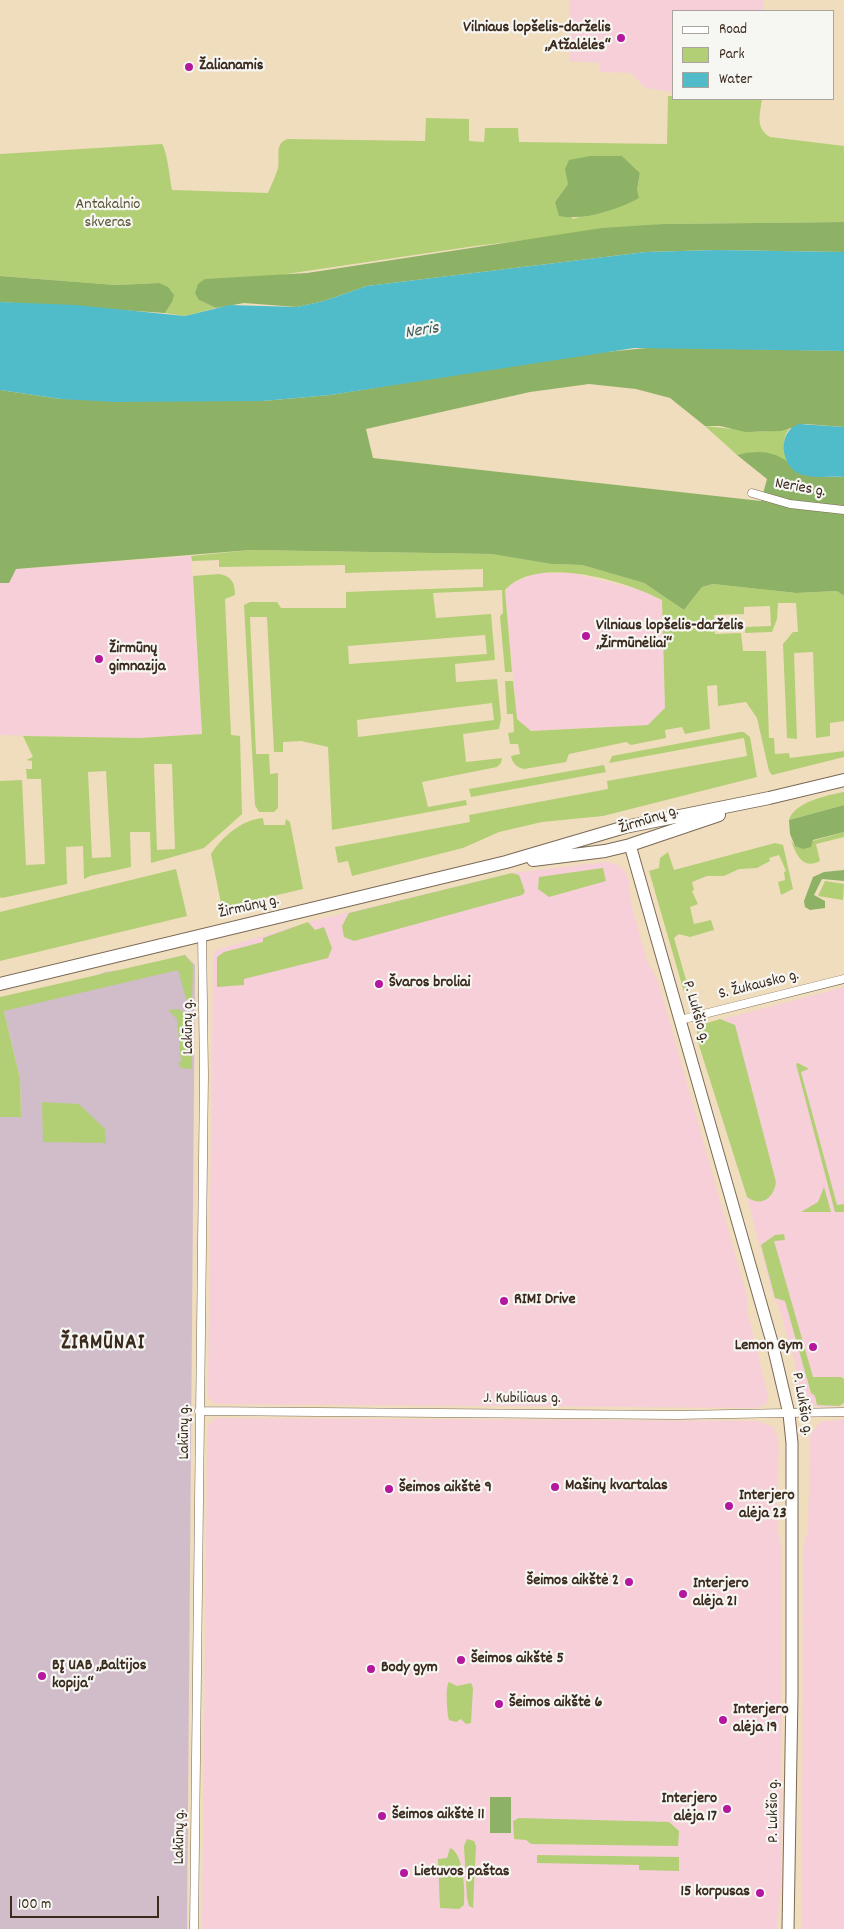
<!DOCTYPE html>
<meta charset="utf-8">
<style>
body{margin:0}
#map{position:relative;width:844px;height:1929px;overflow:hidden;background:#f0ddbe;font-family:Dekko,sans-serif}
canvas{display:block}
.legend{position:absolute;left:672px;top:10px;width:162px;height:90px;box-sizing:border-box;background:#f6f6f2;border:1px solid #aba49d;margin:0;padding:6px 9px;list-style:none;font-size:15px;color:#3b2a1e}
.legend li{display:flex;align-items:center;gap:10px;height:25px}
.legend b{width:25px;border:1px solid #aba49d}
.scale{position:absolute;left:10px;top:1896px;width:149px;height:22px;box-sizing:border-box;border:2px solid #3b2a1e;border-top:0;padding-left:6px;font-size:15px;line-height:18px;white-space:nowrap;color:#3b2a1e;-webkit-text-stroke:4px #f6f6f2;paint-order:stroke}
</style>
<div id="map">
<canvas width="844" height="1929"></canvas>
<ul class="legend">
<li><b style="height:6px;background:#fff"></b>Road</li>
<li><b style="height:14px;background:#b2cf75"></b>Park</li>
<li><b style="height:14px;background:#50bcca"></b>Water</li>
</ul>
<div class="scale">100 m</div>
</div>
<script>
const g = document.querySelector('canvas').getContext('2d');
g.lineJoin = 'round';
function fill(path, color) { g.fillStyle = color; g.fill(path, 'evenodd'); }
function strokePath(path, color, width, dash) { g.strokeStyle = color; g.lineWidth = width; g.lineCap = dash ? 'butt' : 'round'; g.setLineDash(dash || []); g.stroke(path); }
function write(font, color, halo, rows, align = 'center') {
  g.font = font + ' Dekko,sans-serif'; g.lineWidth = 4.5; g.setLineDash([]); g.textBaseline = 'middle'; g.strokeStyle = halo; g.fillStyle = color; for (const [text, x, y, turn = 0] of rows) {
    g.save(); g.translate(x, y); g.rotate((+turn || 0) * Math.PI / 180); g.textAlign = isNaN(turn) ? turn : align; if (halo) g.strokeText(text, 0, 0); g.fillText(text, 0, 0); g.restore();
  }
}
fill(new Path2D(`
 M569,0H764L763,11H673V92L645,88L631,73L600,72V63L569,61Z
 M191,556L202,734L140,738L0,735V583H9L16,569Z
 M536,573H572L644,591L662,601L665,708L648,725L531,731L517,719L505,590L509,585Z
 M607,862L618,865L625,871L629,881L631,903L647,961L658,981L747,1296L748,1314L767,1391L768,1398L766,1404L756,1408L219,1404L212,1402L208,1396L213,956L216,950L308,922L512,873Z
 M844,987V1406L819,1407L806,1403L798,1394L796,1386V1366L779,1307L772,1293L747,1197L697,1039V1032L701,1025Z
 M215,1418L758,1421L773,1427L778,1437L779,1452L777,1473L778,1531L782,1550L781,1887L777,1929H202L207,1442L208,1425Z
 M844,1419V1929H802L803,1548L808,1531L810,1435L820,1422Z`), '#f6cfd8');
fill(new Path2D(`
 M185,955L195,965L187,1929H0V1117H21L20,1079L4,1011L105,972L135,968Z`), '#d1bdca');
fill(new Path2D(`
 M668,96H673V99H762C760,114 755,128 770,137L844,146V222L663,224L475,246L273,276L199,300L216,308L185,316L165,313L172,302L159,283L116,285L0,276V154L162,144C167,151 170,179 172,190L268,193C271,185 275,178 277,171C282,160 272,144 288,139L425,141L426,118L469,119V141L484,142L485,128H518L519,142L667,144ZM622,156L640,173L637,190L589,214L573,219L555,202L568,184Z
 M705,426L760,432L789,429C781,439 784,452 788,463C770,452 757,450 737,455Z
 M251,550L491,554L551,564L582,565L644,583L684,610L702,587L713,584L796,593L837,591L844,596V721L830,723V736L816,738L813,652L794,653L797,739L787,738L783,644L793,632H798L796,603H778L777,619L772,632L745,633V627L771,626L770,606L744,607V614L714,615L715,634L741,633L743,651H766L769,738H774L775,754L789,753L790,758L844,751V757L772,775L769,771L757,718L746,702L718,706L717,685L707,686L710,729L685,734L682,727L665,730L666,738L631,745L626,742L569,754L566,762L524,769C516,767 513,764 511,756L520,754L518,744H510L508,733L514,732L513,714H507L505,681H513L517,719L531,731L648,725L665,708L662,600C625,581 537,554 505,590L512,672H505L500,616L503,613L502,590L433,593L436,618L491,614L495,660L455,664L456,682L497,679L501,719L499,729L463,734L466,762L502,758L501,763L497,767L422,782L428,807L466,800L467,805L332,830L328,747L301,741L283,742V752H274L267,617H250L256,754H269L270,774L278,773V808L274,812H259L255,805L244,605L250,602H277L281,608H346V592L483,587V569L345,573V565L219,567V560L192,561L191,556ZM485,635L487,654L349,664L348,646ZM492,703L494,720L358,737L357,720Z
 M220,574C232,577 235,583 235,595L225,599L231,735L240,736L242,814L204,848L151,863L150,832H130L131,867L90,876L84,879L83,846L66,847L67,884L2,898L0,897V781L22,780L26,865L45,864L41,779H27L26,769H32V761L26,760L33,757L23,736L140,738L202,734L193,576ZM154,764H172L175,849L157,850ZM106,771L111,857L92,858L88,772Z
 M740,732H744L750,737L757,777L603,816L542,822L499,832L463,848L352,876L348,861L338,863L335,847L470,822L469,815L608,789L607,781L747,756L744,738L609,763L612,756Z
 M604,765L606,772L471,797L469,789Z
 M844,792V805L789,820C794,802 828,795 844,792Z
 M263,818L264,825H285L286,819L290,822L303,889L222,908L211,854C222,837 243,819 263,818Z
 M844,832V837L816,844L820,861C803,870 796,855 791,840L795,846Z
 M775,843L783,845L793,889L781,895L778,882L785,880L784,872L786,871L779,855L769,858L770,861L757,868L739,869L724,876H707L692,882L694,890L692,891L698,904L690,907L694,924L711,920L714,930L690,937L679,934L674,938L688,987L684,992L649,871L659,868L660,858L668,852L674,870Z
 M603,868L606,881L549,897L538,889L539,877Z
 M176,869L187,916L0,961V912Z
 M512,873L519,875L525,892L522,895L354,941L344,937L342,926L349,913Z
 M825,881L844,884L843,900L818,896Z
 M308,922L315,930L324,927L332,948L328,958L244,979V985L217,987V957L224,952L263,942V938Z
 M185,955L193,965L192,1002L186,999L178,970L4,1011L20,1079L21,1117H0V997Z
 M178,1009L183,1012L192,1013V1069L181,1068L178,1062H181L177,1019L168,1010Z
 M720,1019L735,1025L776,1182C774,1197 762,1208 747,1197L697,1039V1032L701,1025Z
 M798,1063L809,1069L801,1072L837,1205L844,1204V1212H835L796,1064Z
 M42,1102L79,1104L105,1129L106,1143L43,1142Z
 M824,1187L831,1212H801L818,1202Z
 M784,1234L785,1240L774,1241L813,1377H841L844,1379V1403L839,1406L817,1405L815,1396L811,1393L785,1301L775,1298L761,1245L775,1235Z
 M449,1682L457,1686L471,1683L473,1688L471,1723L466,1724L461,1719L456,1722L449,1720C447,1713 445,1686 449,1682Z
 M519,1818L669,1822L679,1831L678,1846L531,1844L526,1840L514,1839L513,1821Z
 M467,1839L474,1841L476,1846L473,1908L469,1906L467,1898L464,1846Z
 M450,1848C464,1853 465,1892 464,1905L459,1909L440,1908L438,1859L447,1858Z
 M537,1855L679,1857V1871L639,1870V1865L537,1863Z`), '#b2cf75');
fill(new Path2D(`
 M590,156H622L640,173L637,190L639,198C617,210 583,221 559,216L555,202L568,184L565,169L569,160Z
 M844,222V252L715,250L646,252L367,286L324,301L297,307L244,303L216,308L199,300L195,293L198,284L205,279L307,273L602,228L663,224Z
 M0,276L116,285L159,283L168,287L174,295L172,302L165,313L0,302Z
 M657,347L844,351V427L805,424L781,431L745,432L720,426H705L670,398L636,389L589,384L530,392L366,429L373,458L761,501L767,479L737,455C755,450 774,450 789,463C794,469 797,471 805,474C816,478 832,477 844,477V596L837,591L796,593L713,584L702,587L684,610L644,583L582,565L551,564L491,554L251,550L16,569L9,583H0V390L61,399L263,401L330,395L585,354Z
 M844,805V832L813,840L811,847L803,849L795,846L790,834L789,820Z
 M844,870V881L822,879L814,895L825,901V908L810,910L805,907L804,901L813,877L824,872Z
 M490,1797H511V1833H490Z`), '#8db266');
fill(new Path2D(`
 M715,250L844,252V351L634,348L330,395L263,401L114,402L61,399L0,390V302L75,305L185,316L230,305L297,307L324,301L367,286L646,252Z
 M799,424L844,427V477C831,476 813,479 800,474C780,466 777,431 799,424Z`), '#50bcca');
const street = new Path2D(`
 M752,493L790,504L844,510
 M680,1020L844,979
 M199,1411L677,1415L844,1412
 M194,1929L204,1075L202,935`);
const secondary = new Path2D(`
 M630,845L772,1342L789,1414L792,1443V1694L788,1929`);
const primary = new Path2D(`
 M533,860L605,851L630,845L719,815
 M0,984L506,862L625,827L769,798L844,780`);
strokePath(street, '#7a6956', 9);
strokePath(secondary, '#7a6956', 13);
strokePath(primary, '#7a6956', 14);
strokePath(street, '#fff', 8);
strokePath(secondary, '#fff', 11);
strokePath(primary, '#fff', 12);
for (const [x, y, r, color] of [
 [621,38,5,"#b5179e"],
 [189,67,5,"#b5179e"],
 [586,636,5,"#b5179e"],
 [99,659,5,"#b5179e"],
 [379,984,5,"#b5179e"],
 [504,1301,5,"#b5179e"],
 [813,1347,5,"#b5179e"],
 [555,1487,5,"#b5179e"],
 [389,1489,5,"#b5179e"],
 [729,1506,5,"#b5179e"],
 [629,1582,5,"#b5179e"],
 [683,1594,5,"#b5179e"],
 [461,1660,5,"#b5179e"],
 [371,1669,5,"#b5179e"],
 [42,1676,5,"#b5179e"],
 [499,1704,5,"#b5179e"],
 [723,1720,5,"#b5179e"],
 [727,1809,5,"#b5179e"],
 [382,1816,5,"#b5179e"],
 [404,1873,5,"#b5179e"],
 [760,1893,5,"#b5179e"]
]) { const dot = new Path2D(); dot.arc(x, y, r, 0, 2 * Math.PI); g.fillStyle = color; g.fill(dot); strokePath(dot, '#f6f6f2', 2); }
write('bold 16px', '#3b2a1e', '#f6f6f2', [
 ["Vilniaus lopšelis-darželis",611,29,"right"],
 ["„Atžalėlės“",611,47,"right"],
 ["Žalianamis",199,67],
 ["Vilniaus lopšelis-darželis",596,627],
 ["„Žirmūnėliai“",596,645],
 ["Žirmūnų",109,650],
 ["gimnazija",109,668],
 ["Švaros broliai",389,984],
 ["RIMI Drive",514,1301],
 ["Lemon Gym",803,1347,"right"],
 ["Mašinų kvartalas",565,1487],
 ["Šeimos aikštė 9",399,1489],
 ["Interjero",739,1497],
 ["alėja 23",739,1515],
 ["Šeimos aikštė 2",619,1582,"right"],
 ["Interjero",693,1585],
 ["alėja 21",693,1603],
 ["Šeimos aikštė 5",471,1660],
 ["BĮ UAB „Baltijos",52,1667],
 ["kopija“",52,1685],
 ["Body gym",381,1669],
 ["Šeimos aikštė 6",509,1704],
 ["Interjero",733,1711],
 ["alėja 19",733,1729],
 ["Interjero",717,1800,"right"],
 ["alėja 17",717,1818,"right"],
 ["Šeimos aikštė 11",392,1816],
 ["Lietuvos paštas",414,1873],
 ["15 korpusas",750,1893,"right"]
], 'left');
write('16px', '#595334', '#f6f6f2', [
 ["Antakalnio",108,206],
 ["skveras",108,224]
]);
write('16px', '#3b2a1e', '#f6f6f2', [
 ["Neries g.",800,489,10],
 ["Žirmūnų g.",649,821,-18],
 ["Žirmūnų g.",249,908,-13],
 ["S. Žukausko g.",759,986,-14],
 ["P. Lukšio g.",695,1012,74],
 ["Lakūnų g.",190,1027,-90],
 ["J. Kubiliaus g.",522,1400],
 ["P. Lukšio g.",801,1404,80],
 ["Lakūnų g.",186,1432,-90],
 ["P. Lukšio g.",775,1811,-90],
 ["Lakūnų g.",181,1837,-89]
]);
write('italic 18px', '#425d5a', '#f6f6f2', [
 ["Neris",422,332,-9]
]);
g.letterSpacing = '1px';
write('bold 21px', '#3b2a1e', '#f6f6f2', [
 ["ŽIRMŪNAI",103,1345]
]);
g.letterSpacing = '0px';
</script>
